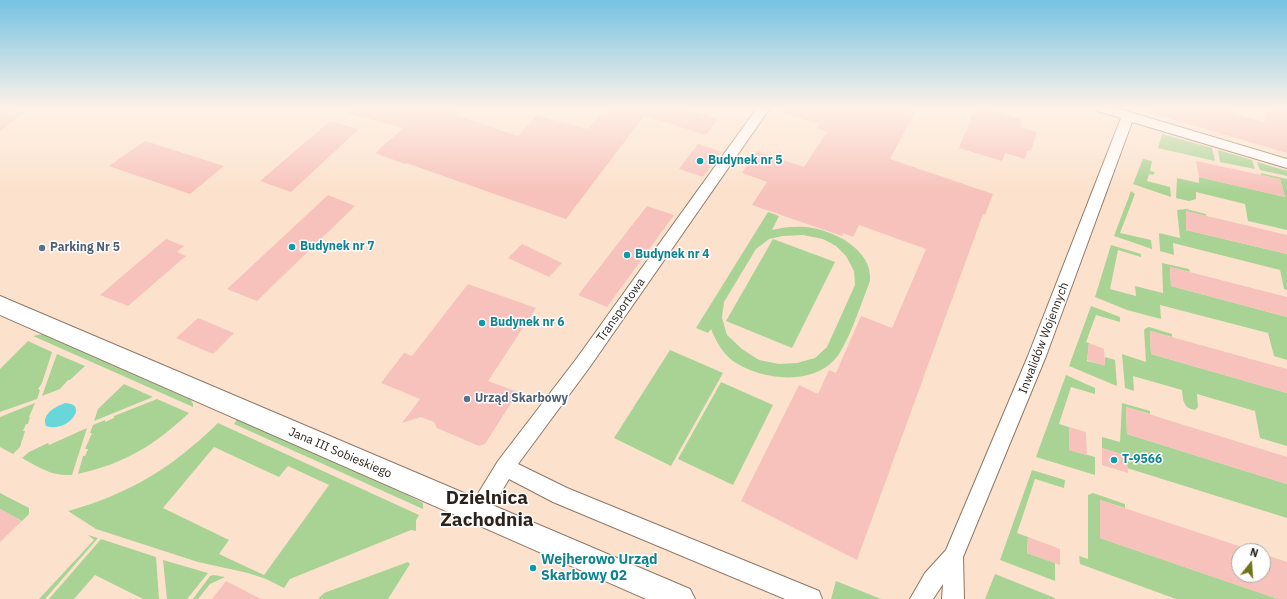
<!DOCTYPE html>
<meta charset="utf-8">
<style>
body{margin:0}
#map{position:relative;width:1287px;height:599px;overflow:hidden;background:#fce2cd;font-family:"IBM Plex Sans",sans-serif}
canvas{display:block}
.north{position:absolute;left:1231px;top:543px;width:40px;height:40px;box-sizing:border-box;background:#fff;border:1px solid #aba7a4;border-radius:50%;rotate:17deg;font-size:11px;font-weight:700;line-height:16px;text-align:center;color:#2c221b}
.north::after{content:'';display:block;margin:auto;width:14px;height:18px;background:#70741b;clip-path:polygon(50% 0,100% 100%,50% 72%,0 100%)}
</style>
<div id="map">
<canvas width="1287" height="599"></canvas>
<div class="north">N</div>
</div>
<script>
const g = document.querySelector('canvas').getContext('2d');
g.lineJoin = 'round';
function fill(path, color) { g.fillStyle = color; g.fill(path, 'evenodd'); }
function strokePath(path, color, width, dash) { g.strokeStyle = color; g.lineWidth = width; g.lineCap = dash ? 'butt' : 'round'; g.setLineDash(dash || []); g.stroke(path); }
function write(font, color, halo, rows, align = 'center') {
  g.font = font + ' "IBM Plex Sans",sans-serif'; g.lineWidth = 3; g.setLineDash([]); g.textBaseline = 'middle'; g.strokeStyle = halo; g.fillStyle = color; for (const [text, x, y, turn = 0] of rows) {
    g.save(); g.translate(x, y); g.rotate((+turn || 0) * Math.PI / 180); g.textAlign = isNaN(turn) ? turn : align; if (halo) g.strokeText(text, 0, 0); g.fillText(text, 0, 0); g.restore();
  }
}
fill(new Path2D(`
 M1162,134L1212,148L1215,161L1158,148Z
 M1218,150L1252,160L1255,169L1220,162Z
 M1143,159L1152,161L1150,171L1155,172L1153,175L1149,174L1147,181L1170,187L1171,197L1133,184Z
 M1257,162L1287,171V176L1260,170Z
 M1261,173L1287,179V230L1248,221L1245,204L1196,192V199L1189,201L1176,198L1177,178L1199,183V177L1285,197L1280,179L1261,175Z
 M1131,191L1135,194L1120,233L1151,240L1152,249L1114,236Z
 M1186,209L1206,214V216L1186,211V230L1287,254V290L1284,289L1280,270L1173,243L1174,255L1160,251L1159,233L1180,238L1177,210Z
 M768,212L779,216L772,230C783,227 794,226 806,227C833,230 873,249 870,281C861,304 852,333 839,354C817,387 762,381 733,361C722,353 716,341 711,329L708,333L696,328ZM803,235L823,239L836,246L846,256L854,271L855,285L827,347L815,358L797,363L779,364L759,360L742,349L727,335L722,318L724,302L756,249L769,239L783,236Z
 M773,239L835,262L792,348L726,321Z
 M1111,245L1141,254V257L1118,250L1110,289L1136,296L1135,286L1163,293L1162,263L1189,269L1190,272L1170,267L1171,286L1287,317V360L1274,356L1268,333L1160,305L1161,319L1127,310L1095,297Z
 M1091,306L1120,317V322L1096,315L1086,342L1089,343L1087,361L1104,365L1105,357L1115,360L1117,386L1069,366Z
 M1149,327L1172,334V337L1150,331L1151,354L1287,393V446L1260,438L1255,411L1197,394L1198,407L1195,410C1183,408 1183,400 1182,390L1133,376L1134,391L1125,388L1122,354L1146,362L1144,330L1146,328Z
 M42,334L191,400L193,404V407L33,336Z
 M28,341L52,352L42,383L38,389L40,390L37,399L0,412V369Z
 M670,350L723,373L671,466L614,438Z
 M57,354L85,366L70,380H68L60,389L42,396Z
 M1066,375L1095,388V394L1071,387L1059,424L1069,427V450L1095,457V475L1036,457Z
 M721,382L773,405L733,485L678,459Z
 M124,384L153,397L94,421L98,409Z
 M157,399L189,413C153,446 126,463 78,474L83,456H85L88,449H85L92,433H90L93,425L105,420V422L114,418V416Z
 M35,403L29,417H30L28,424H26L23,431H25L20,447L13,454L0,447V417Z
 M1122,403L1150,411V414L1126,407L1127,434L1287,484V518L1127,468V456L1102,448V437L1120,442Z
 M237,419L409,496L423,503V509L234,424Z
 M218,423L419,515L416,520V531L411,530L290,579L284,588L266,579L248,573L198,562L96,529L68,511C129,494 172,468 218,423ZM214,447L279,477L288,466L329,485L264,575L219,554L229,540L163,508Z
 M87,428L72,475C51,476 40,468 22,458L29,452L48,443L49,445Z
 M1032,470L1065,480L1064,488L1035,479L1017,533L1028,537L1027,553L1055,563V581L1000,560Z
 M0,493L29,508V514L22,521L0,509Z
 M1093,493L1125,504V508L1100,500V538L1278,599H1176L1080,564L1079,556L1088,559V495Z
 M88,535L98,538L45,599H39L94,540Z
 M101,539L156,557L159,599H143L95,575L74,599H49Z
 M163,560L208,573L187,599H167Z
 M408,562L410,564L388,599H318L324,593Z
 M995,574L1055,598V599H985Z
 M214,575L225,577L210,584L198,599H193L210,576Z
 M836,581L881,599H831Z`), '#a9d394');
fill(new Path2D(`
 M65,403C91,404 66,434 46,426C41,414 55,407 65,403Z`), '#68d7da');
fill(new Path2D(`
 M0,108H4L25,112L0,131Z
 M348,108H463L456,115L518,136L537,115L588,129L605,108H683L718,119L706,135L644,116L566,219L406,163L405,164L375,153L403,128L347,113Z
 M780,108H917L890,159L993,194L985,215L983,214L857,560L741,501L799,385L818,394L829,370L836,373L861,316L892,328L926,249L859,225L853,237L843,233L842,236L752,205L767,182L742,173L757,151L804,167L827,132L817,128L819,124L779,112Z
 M975,108H984L1022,119L1020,127L1037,132L1031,150L1027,151L1025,159L1005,153L1002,161L959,148Z
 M1149,108H1233L1232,113L1265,122L1266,108H1287V153L1148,112Z
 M330,121L359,129L291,192L260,181Z
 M145,141L224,166L190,194L109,166Z
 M698,144L722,152L703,177L679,169Z
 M1196,161L1280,179L1285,197L1199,177Z
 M328,195L355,206L257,301L227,289Z
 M647,206L674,215L607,307L578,295Z
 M1186,211L1287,235V254L1186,230Z
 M166,239L184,246L177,252L186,256L128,306L100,295Z
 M522,244L562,263L549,277L508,258Z
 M1170,267L1287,297V317L1171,286Z
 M468,284L536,308L488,381L518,392L485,444L479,446L437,428L434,422L421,417L402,423L420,399L381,383L404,353L412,356Z
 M198,318L234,333L213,354L176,338Z
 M1150,331L1287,369V393L1151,354Z
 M1089,343L1104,349L1105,366L1087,360Z
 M1126,407L1287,457V484L1127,434Z
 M1069,427L1086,432L1087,455L1069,450Z
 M1102,448L1127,456L1128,473L1102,465Z
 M1100,500L1254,551H1239V575H1263V554L1287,562V599H1278L1100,538Z
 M0,509L22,521L0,542Z
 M1028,537L1060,549V565L1027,553Z
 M226,581L261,599H212Z`), '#f7c2bb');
const street = new Path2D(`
 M757,108H770L589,368L518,464L567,488L819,591L822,599H785L553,502L509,479L485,519L478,522L471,519L468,512L471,505L498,461L577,358Z
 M1095,108H1116L1287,159V168L1132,122L1046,356L963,557L964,599H942L943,584L933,599H910L925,573L946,550L1028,356L1121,118L1097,111Z`);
const secondary = new Path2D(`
 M0,296L690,589L695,599H646L0,315Z`);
strokePath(street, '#8e7764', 2);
strokePath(secondary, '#8e7764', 2);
fill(street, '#fff');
fill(secondary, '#fff');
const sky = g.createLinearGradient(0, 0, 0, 192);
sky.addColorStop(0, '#75c2e2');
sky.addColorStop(0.56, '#fef2e8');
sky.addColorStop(1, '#fef2e800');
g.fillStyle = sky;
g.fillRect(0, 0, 1287, 192);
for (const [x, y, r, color] of [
 [700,161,4,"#0f9aa8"],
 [292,247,4,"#0f9aa8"],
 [42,248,4,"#5c6f8a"],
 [627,255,4,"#0f9aa8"],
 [482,323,4,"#0f9aa8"],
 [467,399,4,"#5c6f8a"],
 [1114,460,4,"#0f9aa8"],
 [533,568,4,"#0f9aa8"]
]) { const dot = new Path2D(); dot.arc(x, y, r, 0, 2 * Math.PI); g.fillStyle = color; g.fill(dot); strokePath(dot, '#fff', 1.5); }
write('bold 12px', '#0d838f', '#fff', [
 ["Budynek nr 5",708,161],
 ["Budynek nr 7",300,247],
 ["Budynek nr 4",635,255],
 ["Budynek nr 6",490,323],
 ["T-9566",1122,460]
], 'left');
write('bold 12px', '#4e5e75', '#fff', [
 ["Parking Nr 5",50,248],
 ["Urząd Skarbowy",475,399]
], 'left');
write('12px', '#2c221b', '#fff', [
 ["Transportowa",621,310,-55],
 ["Inwalidów Wojennych",1044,338,-69],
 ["Jana III Sobieskiego",340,453,23]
]);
write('bold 14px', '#0d838f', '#fff', [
 ["Wejherowo Urząd",541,560],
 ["Skarbowy 02",541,576]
], 'left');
write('bold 19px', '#2c221b', '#fff', [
 ["Dzielnica",487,499],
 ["Zachodnia",487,521]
]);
</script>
